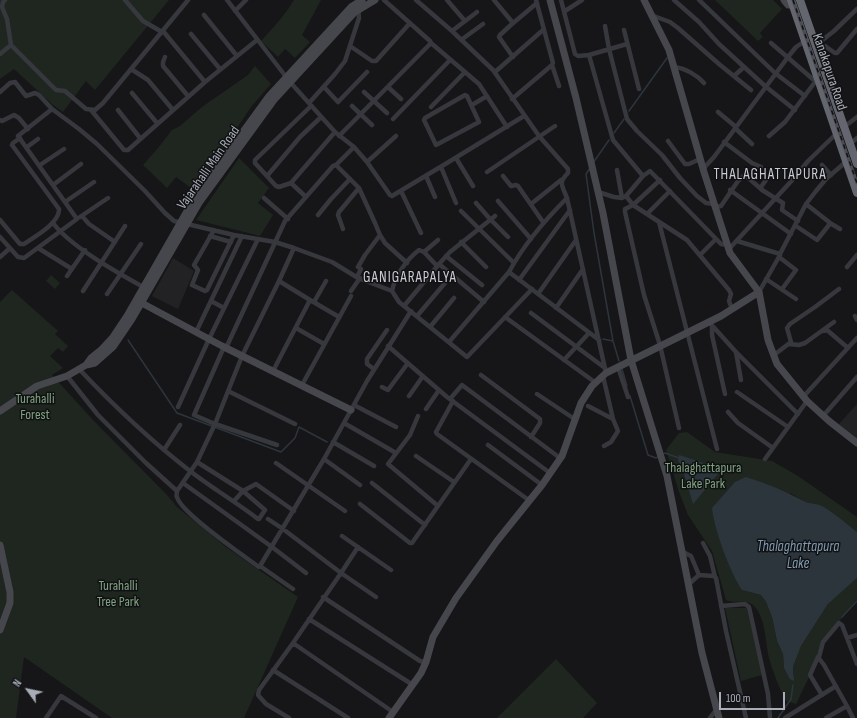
<!DOCTYPE html>
<style>
body{margin:0}
#map{position:relative;width:857px;height:718px;overflow:hidden;background:#161618;font-family:"Sofia Sans Condensed",sans-serif}
canvas{display:block}
.north{position:absolute;left:8px;top:670px;width:40px;height:40px;-webkit-text-stroke:3px #111113;paint-order:stroke;rotate:303deg;font-size:11px;font-weight:700;line-height:16px;text-align:center;color:#a8adb8}
.north::after{content:'';display:block;margin:auto;width:14px;height:18px;background:#a8adb8;clip-path:polygon(50% 0,100% 100%,50% 72%,0 100%)}
.scale{position:absolute;left:719px;top:692px;width:66px;height:18px;box-sizing:border-box;border:2px solid #a8adb8;border-top:0;padding-left:5px;font-size:12px;line-height:14px;white-space:nowrap;color:#a8adb8;-webkit-text-stroke:3px #111113;paint-order:stroke}
</style>
<div id="map">
<canvas width="857" height="718"></canvas>
<div class="north">N</div>
<div class="scale">100 m</div>
</div>
<script>
const g = document.querySelector('canvas').getContext('2d');
g.lineJoin = 'round';
function fill(path, color) { g.fillStyle = color; g.fill(path, 'evenodd'); }
function strokePath(path, color, width, dash) { g.strokeStyle = color; g.lineWidth = width; g.lineCap = dash ? 'butt' : 'round'; g.setLineDash(dash || []); g.stroke(path); }
function write(font, color, halo, rows, align = 'center') {
  g.font = font + ' "Sofia Sans Condensed",sans-serif'; g.lineWidth = 3; g.setLineDash([]); g.textBaseline = 'middle'; g.strokeStyle = halo; g.fillStyle = color; for (const [text, x, y, turn = 0] of rows) {
    g.save(); g.translate(x, y); g.rotate((+turn || 0) * Math.PI / 180); g.textAlign = isNaN(turn) ? turn : align; if (halo) g.strokeText(text, 0, 0); g.fillText(text, 0, 0); g.restore();
  }
}
fill(new Path2D(`
 M173,258L194,271L178,309L152,296Z
 M857,404V440L838,425Z`), '#222225');
fill(new Path2D(`
 M0,0H169L95,90L86,81L63,112L53,105L14,69L0,79Z
 M294,0H321L302,35L310,42L295,58L285,49L278,57L261,41C273,28 285,15 294,0Z
 M715,0H773L782,9L760,33L763,37L758,41Z
 M255,66L271,84L251,107L195,191L176,177L167,188L143,165L158,148L172,130L180,126L202,107L248,75Z
 M239,158L269,188L258,203L273,215L260,236L196,220Z
 M51,275L60,283L55,289L46,281Z
 M12,290L58,331L55,334L68,346L63,352L58,348L50,356L63,368L52,375L93,420L168,496L177,507L226,547L298,597L244,718H112L24,657L16,718H0V302Z
 M687,432L715,452L772,461L798,476L857,517V532L839,518L821,506L806,502L790,493L742,590L761,595L766,602L772,617L777,641L783,654L784,668L794,676L793,667L801,646L828,604L857,578V599L823,642L809,677L796,704L786,701C779,687 773,673 769,658C765,641 766,617 753,605C745,599 734,604 726,600L712,551L688,515L679,492L666,450L679,433Z
 M725,608H747L762,675L741,681Z
 M556,659L597,703L583,718H497Z`), '#1e261f');
fill(new Path2D(`
 M679,455L722,469L693,504L684,474L678,460Z
 M746,477C766,483 785,491 804,501C809,504 816,503 822,506C834,513 846,523 857,532V578L828,604L801,646L793,667L794,681L790,679L784,668L783,654L777,641L772,617L766,602L761,595L742,590C730,572 714,529 712,508L735,482Z`), '#2c353c');
strokePath(new Path2D(`
 M629,111L667,58
 M614,133L624,119
 M593,163L609,140
 M590,168L586,174L594,233L613,341L619,361
 M603,339L613,341
 M128,340L177,413L281,452L295,438L299,427L327,442
 M622,369L627,386
 M630,396L648,455L656,458L659,456
 M662,455L665,453L679,458
 M842,617L857,601
 M778,718L791,699L793,685`), '#2c353c', 1.5);
strokePath(new Path2D(`
 M5,0L3,2L2,7L7,19L11,45
 M125,0L143,21L162,32
 M227,0L290,82L335,132L354,147L367,162L390,195L392,196L447,163L524,116
 M416,0L452,31L493,70L539,136L568,169V173C558,183 562,185 567,198L606,373
 M447,0L465,21
 M494,0L513,23L500,35L499,37L513,57
 M561,0L575,54L578,56L589,55
 M674,0L699,22L719,44L765,86L795,110
 M699,0L775,73L805,96
 M235,11L246,0
 M565,11L582,0
 M204,15L237,56
 M651,15L670,22L678,28L719,64L751,90
 M512,24L537,3
 M605,26L609,49L627,119L637,131L662,155L680,178L697,196L706,203L714,204
 M624,30L639,89
 M163,31L205,82
 M452,31L477,12
 M191,34L220,69
 M461,40L483,24
 M431,43L465,72L431,107
 M771,43L815,81
 M627,44L589,55L613,140L643,176
 M816,45L834,31L857,9
 M350,46L372,61H376L410,23
 M816,52L825,46L835,53H837L857,29
 M0,54L11,45L56,90L65,91L86,109L95,110L103,103L188,0
 M165,57L163,62V66L188,96
 M552,65L559,86
 M674,67C685,68 697,75 704,83
 M131,69L148,80L173,110
 M465,72L479,84L507,127
 M495,72L543,30
 M734,76L744,67
 M324,87L338,102L367,72
 M388,87L401,99
 M0,92L10,83L15,82L26,96L35,93L39,95L52,109
 M364,92L387,113
 M132,93L157,123
 M465,95L467,96L479,122L436,145L424,120L425,118Z
 M512,99L552,65L553,63L536,0
 M309,103L335,74L345,61L359,18L358,8
 M472,105L487,96
 M352,106L372,125
 M91,110L124,150H128L205,82L257,40
 M118,110L140,138
 M718,112L736,127
 M393,119L450,60
 M0,120L2,121L14,115L19,118L28,129
 M844,127L857,117
 M735,128L752,144
 M339,136L431,43L430,41L384,0
 M769,136L785,122L818,78
 M668,141L685,164H689L700,159
 M724,142L752,163L761,167
 M850,144L857,138
 M27,147L38,139
 M456,158L473,186
 M367,162L396,136
 M40,165L64,149
 M336,165L354,147
 M822,165L831,175
 M441,167L456,203
 M703,169L714,157L788,57L796,47L805,41
 M617,170L622,198
 M487,172L555,126
 M267,176L300,137L321,117
 M426,176L435,197
 M503,176L511,186L516,185L518,186L543,222
 M660,180L633,205L625,209V212L644,295L660,345L679,428
 M766,180L761,187L762,190L783,203L782,210L798,221
 M291,183L335,132
 M53,185L81,164
 M730,190L791,234
 M401,191L421,233
 M598,192L614,197L622,198L626,196L643,176L650,171L721,244L728,245
 M626,196L633,205L687,240L729,290L731,294L729,301L732,309
 M306,197L291,183L279,187L276,186L255,163V160L311,106
 M264,198L288,219
 M498,201L531,239
 M65,202L94,182
 M476,203L490,219L508,237
 M531,204L561,180
 M715,207L721,206L738,181L745,175L761,189
 M461,211L514,263
 M647,214L670,191
 M318,215L331,199L350,179
 M82,216L89,224L115,242
 M80,217L108,198
 M0,220L20,244H24C34,237 60,223 59,209L12,145L13,143L20,138
 M659,222L717,449
 M53,223C71,247 118,273 145,288
 M830,223L840,229
 M796,226L817,240L829,225V222L806,204
 M343,229L338,215L339,212L359,188
 M214,230L194,265L198,270L192,285L205,291L207,290L234,235
 M210,236L231,242
 M0,237L18,257L24,258L77,219L18,136L52,109L79,129L97,144L145,191L165,213L174,221L234,235L275,242L294,248L332,262L358,278L392,291L399,302L467,357L532,289
 M737,241L780,254L806,204L816,191L826,179L848,160
 M461,242L486,267
 M38,248L72,269
 M729,249L796,176L808,161L836,134
 M424,252L438,240
 M700,255L716,239
 M446,256L482,285
 M0,257L10,248
 M779,257L796,270L782,289
 M439,264L450,252L495,216
 M847,267L857,255
 M509,272L599,340
 M67,276L85,250
 M357,277L361,269L358,267L365,255L380,235
 M766,279L796,299
 M519,280L570,210
 M279,281L294,248
 M83,291L125,226
 M351,291L360,278
 M392,291C395,276 406,260 419,250L424,252L437,266
 M759,292L780,255
 M107,294L141,244
 M538,294L576,240
 M310,300L339,317
 M211,301L224,308
 M314,302L326,281
 M404,306L439,264L484,302
 M556,308L583,269
 M531,313L605,368
 M417,316L445,283
 M855,316L857,320
 M505,317L596,383
 M709,322L736,352L798,414
 M712,325V335L725,394
 M430,327L454,298
 M296,328L324,344
 M823,331L827,330L848,348
 M196,332L242,236
 M449,342L509,272C524,244 545,220 567,198
 M789,344L799,345L805,343L834,322
 M388,346L447,397L550,473
 M224,347L194,415L215,424L242,356L279,281L310,300L273,371
 M226,348L285,221L333,166L336,165L359,188L375,223L380,235L385,243L407,263
 M736,352L741,380
 M774,355L791,342L787,328L790,324L815,307L839,289
 M564,360L589,333
 M618,367L628,397
 M79,369C114,406 150,440 190,471C212,488 236,502 258,519H259L265,510L243,491L234,501
 M374,369L367,364V359L387,330
 M481,375L540,419V423L531,437
 M67,376L98,415L146,463L177,491C177,492 176,497 177,497C181,513 244,556 259,567L260,566L293,589
 M603,376L613,419L618,431L611,442L604,446
 M302,385L351,296
 M382,387L388,390L408,363
 M228,391L295,424
 M737,392L788,427
 M537,394L576,420
 M409,396L423,376
 M803,397L857,338
 M450,399L462,385L560,458
 M453,401L436,432L437,434L530,501
 M354,405L396,427
 M588,406L613,419
 M178,407L209,339L258,239
 M426,409L439,390
 M728,412L738,423L773,448
 M418,416L410,435L388,464L438,506
 M823,416L857,377
 M344,423L396,453
 M333,442L374,466
 M488,445L542,485
 M164,450L180,425
 M416,456L454,482
 M324,459L360,485
 M765,459L807,401
 M197,462L215,424L277,445
 M276,463L345,511
 M183,483L272,547L306,573
 M372,483L425,525
 M177,491L197,462L243,491L256,484L294,511
 M360,504L410,543H412L471,459
 M268,519L283,529L341,573L293,643L259,690L258,695L266,704L289,718
 M342,536L391,570
 M703,543L710,556L715,577
 M358,547L341,573L376,597
 M683,552L691,556L699,575L714,576L716,578L726,631L746,718
 M260,566L324,459L367,381L411,311
 M689,584L699,575
 M323,597L420,661L426,662
 M721,606L745,604L749,607L768,694L770,718
 M309,619L413,685
 M847,638L857,635
 M293,643L393,712
 M819,657L823,642L839,623L842,625L857,664
 M273,670L348,718
 M822,695L810,675L818,657L824,665L847,706L826,718
 M847,706L853,718
 M46,718L61,696L96,718
 M710,718L717,709
 M785,718L836,686`), '#37383d', 4.5);
strokePath(new Path2D(`
 M550,0L576,98L603,213L631,360L667,476L702,653L719,718
 M784,0L788,5H792
 M759,292L768,340L777,364L807,401L829,421L857,443
 M138,301L222,346L351,410
 M86,365L91,358L101,350L113,337L127,316L194,199L269,96L351,7L362,0
 M0,411L37,386L67,376L86,365L95,363L113,347L132,319L199,203L274,100L355,12L375,0
 M0,545L10,592V603L0,630
 M389,718L421,673L426,662L433,637L456,598L497,541L542,485L562,456L581,403L592,386L606,373L721,316L759,292L730,253L704,172L669,50L644,0`), '#45474d', 7);
strokePath(new Path2D(`
 M791,0L857,193
 M800,0L857,164`), '#63666e', 8);
const rail = new Path2D(`
 M793,0L857,183`);
strokePath(rail, '#4a4c52', 3);
strokePath(rail, '#111113', 1.5, [4.5]);
write('14px', '#a8adb8', '#111113', [
 ["Kanakapura Road",829,72,71],
 ["Vajarahalli Main Road",209,168,-55]
]);
write('14px', '#7fa381', '#111113', [
 ["Turahalli",35,399],
 ["Forest",35,415],
 ["Thalaghattapura",703,468],
 ["Lake Park",703,484],
 ["Turahalli",118,586],
 ["Tree Park",118,602]
]);
g.letterSpacing = '1px';
write('15px', '#c9ccd4', '#111113', [
 ["THALAGHATTAPURA",770,175],
 ["GANIGARAPALYA",410,278]
]);
g.letterSpacing = '0px';
write('italic 15px', '#7f9bb3', '#111113', [
 ["Thalaghattapura",798,547],
 ["Lake",798,564]
]);
</script>
